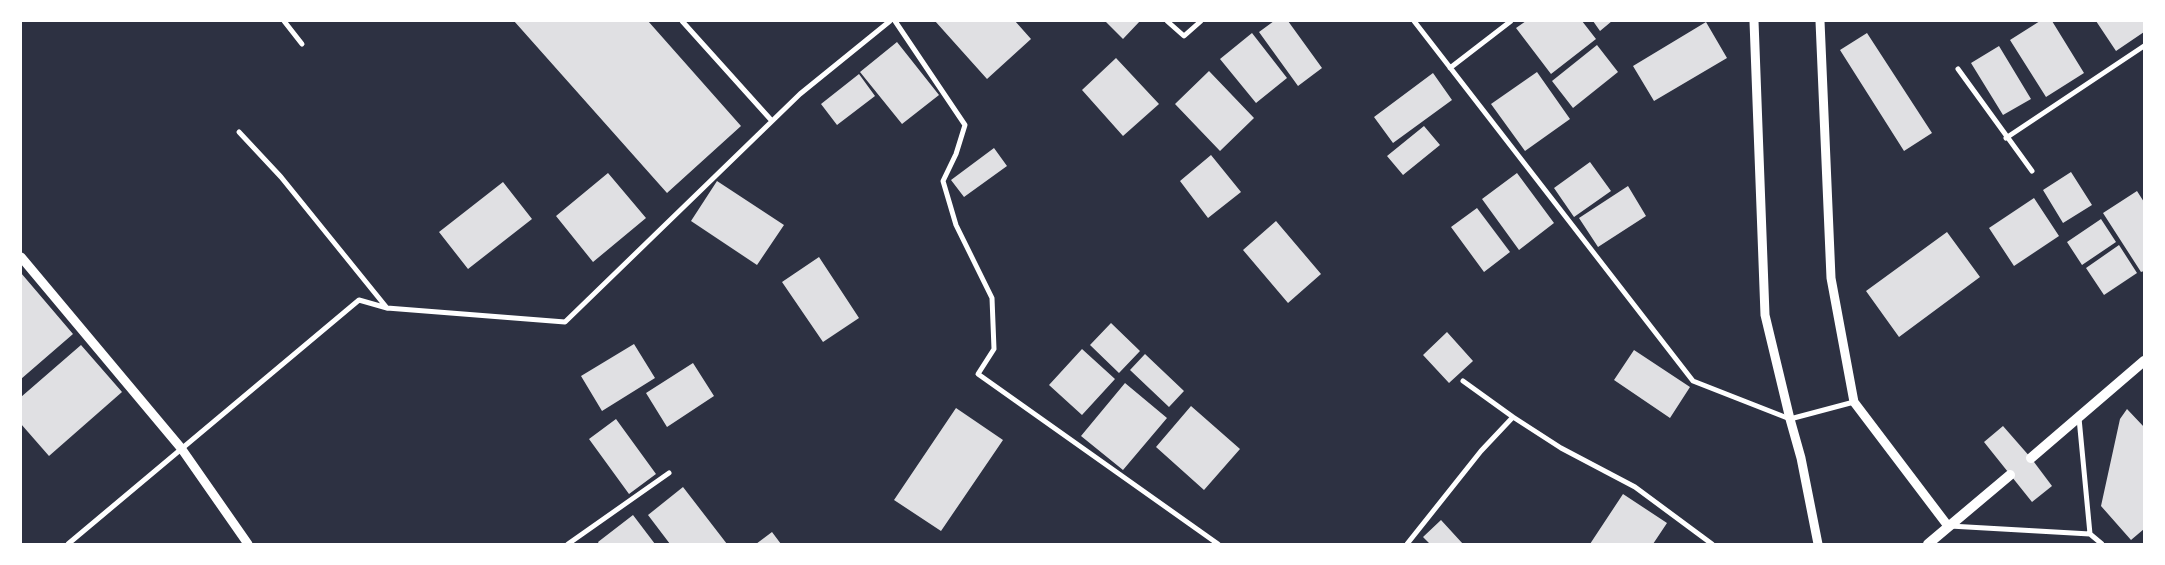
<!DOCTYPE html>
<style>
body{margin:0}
#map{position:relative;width:2165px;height:565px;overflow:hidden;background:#2d3142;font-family:"Open Sans",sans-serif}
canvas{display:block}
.frame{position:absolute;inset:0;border:22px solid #fff;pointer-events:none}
</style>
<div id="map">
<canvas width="2165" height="565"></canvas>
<div class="frame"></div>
</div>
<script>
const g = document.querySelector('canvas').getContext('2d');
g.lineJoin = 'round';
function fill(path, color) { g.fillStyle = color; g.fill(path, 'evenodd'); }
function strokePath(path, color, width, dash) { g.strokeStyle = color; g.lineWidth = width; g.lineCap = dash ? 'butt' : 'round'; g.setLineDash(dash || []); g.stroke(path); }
fill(new Path2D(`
 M514,21H648L741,126L667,193Z
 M935,21H1015L1031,39L987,79Z
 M1105,21H1140L1123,39Z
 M1274,21H1288L1322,68L1298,86L1259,32Z
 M1526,21H1582L1596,39L1551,74L1516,28Z
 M1593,21H1612L1600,31Z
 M2040,21H2052L2084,73L2046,97L2010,40Z
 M2096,21H2144V32L2116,51Z
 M1706,22L1727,58L1654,101L1633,66Z
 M1252,33L1287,78L1256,103L1220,59Z
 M1867,33L1932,133L1904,151L1840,50Z
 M897,42L939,95L902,124L860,72Z
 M1597,45L1618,72L1573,108L1552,81Z
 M1999,46L2031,99L2003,115L1971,63Z
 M1116,58L1159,104L1123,136L1082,90Z
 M1209,71L1254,118L1220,151L1175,104Z
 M1537,72L1570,119L1525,151L1491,104Z
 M1433,73L1452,100L1393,143L1374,117Z
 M859,74L875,96L837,125L821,104Z
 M1424,126L1440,145L1403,175L1387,156Z
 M994,148L1007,166L964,197L951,180Z
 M1211,155L1241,192L1208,218L1180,181Z
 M1590,162L1611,191L1574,217L1554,188Z
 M2071,172L2092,205L2063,223L2043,190Z
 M608,173L646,218L593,262L556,216Z
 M1517,173L1554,223L1519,250L1482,199Z
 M717,181L784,225L757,265L691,221Z
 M503,182L532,219L468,269L439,232Z
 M1628,186L1646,216L1598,247L1579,218Z
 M2137,191L2144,202V271L2141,272L2103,213Z
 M2034,198L2059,236L2014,266L1989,228Z
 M1477,208L1510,252L1484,272L1451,227Z
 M2101,219L2116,242L2082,265L2067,242Z
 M1276,221L1321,274L1288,303L1243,250Z
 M1947,232L1980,277L1899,337L1866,291Z
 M2119,245L2137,273L2104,295L2086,268Z
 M819,257L859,318L823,342L782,282Z
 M21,273L73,334L21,379Z
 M1111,323L1140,351L1119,373L1090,345Z
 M1447,332L1473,361L1449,383L1423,355Z
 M634,344L655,378L602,411L581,376Z
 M81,345L122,392L49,456L21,424V397Z
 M1082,349L1115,379L1082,415L1049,385Z
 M1634,350L1690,387L1670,418L1614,380Z
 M1145,354L1184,391L1169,407L1130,370Z
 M693,363L714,396L667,427L646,393Z
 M1125,383L1167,418L1123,470L1081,436Z
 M1191,406L1240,449L1204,490L1156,447Z
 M956,408L1003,440L941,531L894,500Z
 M2127,409L2144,427V529L2131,540L2101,506L2120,419Z
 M616,419L656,474L629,494L589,439Z
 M2003,426L2031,458L2052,486L2032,502L1984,442Z
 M683,487L727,544H670L648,515Z
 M1623,494L1667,523L1653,544H1590Z
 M633,515L655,544H599L598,542Z
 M1441,520L1463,544H1430L1423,537Z
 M772,532L781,544H756Z`), '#e0e0e3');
strokePath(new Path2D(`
 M284,21L302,44
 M682,21L772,121
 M895,21L965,125L956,154L943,181L956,225L992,298L994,349L978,374L1218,544
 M1167,21L1184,36L1201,21
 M1414,21L1693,381L1790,419L1854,402
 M1450,68L1511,21
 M1958,69L2032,171
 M239,132L281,177L387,308
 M2006,138L2144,46
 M1513,417L1561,448L1635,487L1712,544
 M2079,418L2090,534L2102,544
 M1950,526L2090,534
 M68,544L359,300L387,308L565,322L800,94L890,21
 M568,544L669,473
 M1407,544L1481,451L1513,417L1463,381`), '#fff', 5);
strokePath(new Path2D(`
 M1754,21L1765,315L1790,419L1801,458L1818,544
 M1820,21L1831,278L1854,402L1948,526
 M21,257L181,448L248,544`), '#fff', 9);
strokePath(new Path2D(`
 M2031,458L2144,361
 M1928,544L2010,475`), '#fff', 10);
</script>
